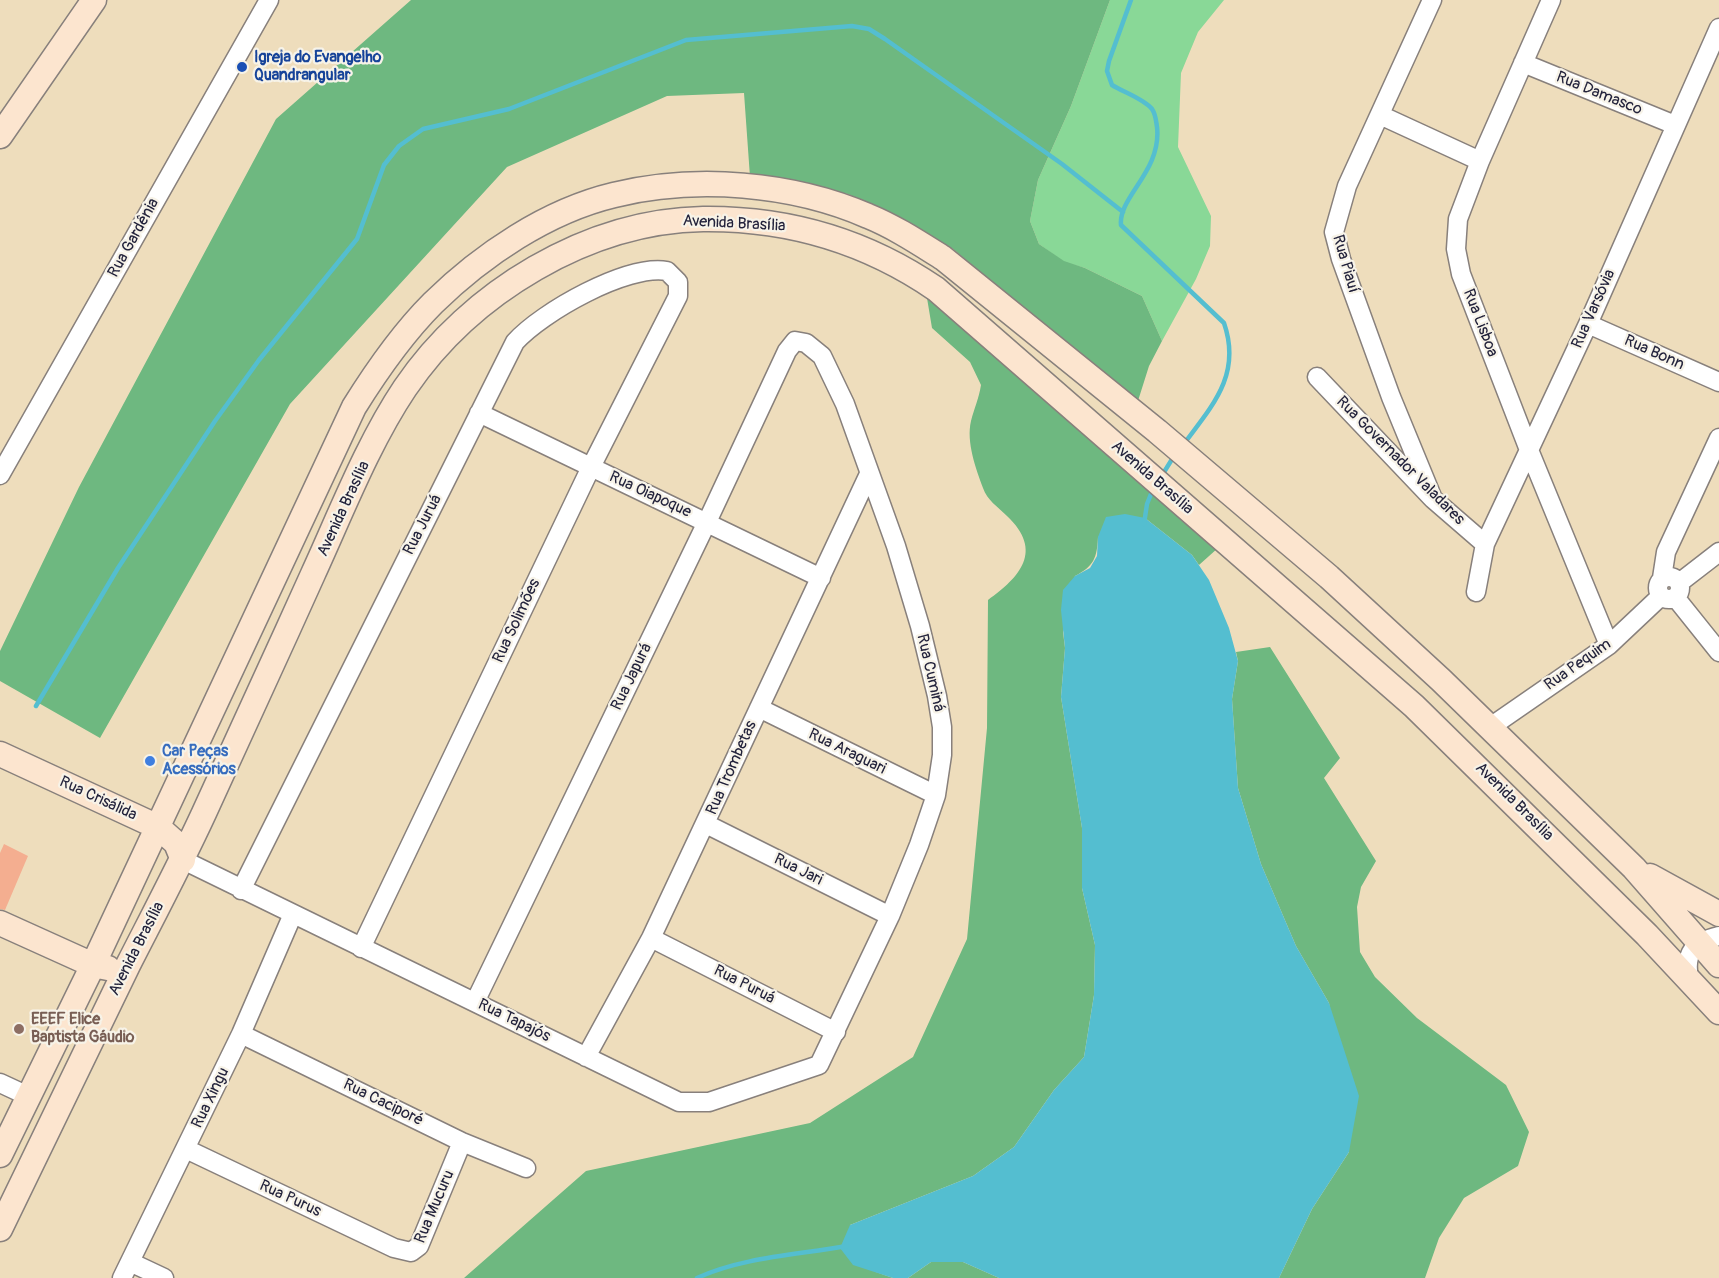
<!DOCTYPE html>
<meta charset="utf-8">
<style>
body{margin:0}
canvas{display:block;background:#eeddbc}
</style>
<canvas width="1719" height="1278"></canvas>
<script>
const g = document.querySelector('canvas').getContext('2d');
g.lineJoin = 'round';
function fill(path, color) { g.fillStyle = color; g.fill(path, 'evenodd'); }
function strokePath(path, color, width, dash) { g.strokeStyle = color; g.lineWidth = width; g.lineCap = dash ? 'butt' : 'round'; g.setLineDash(dash || []); g.stroke(path); }
function write(font, color, halo, rows, align = 'center') {
  g.font = font + ' Pangolin,sans-serif'; g.lineWidth = 4.5; g.setLineDash([]); g.textBaseline = 'middle'; g.strokeStyle = halo; g.fillStyle = color; for (const [text, x, y, turn = 0] of rows) {
    g.save(); g.translate(x, y); g.rotate((+turn || 0) * Math.PI / 180); g.textAlign = isNaN(turn) ? turn : align; if (halo) g.strokeText(text, 0, 0); g.fillText(text, 0, 0); g.restore();
  }
}
fill(new Path2D(`
 M1110,0H1224L1198,32L1181,73L1178,147L1211,216L1210,246L1196,279L1162,341L1142,296L1085,268L1064,262L1039,244L1030,221L1038,180L1071,106Z`), '#89d897');
fill(new Path2D(`
 M411,0H1110L1071,106L1038,180L1030,221L1039,244L1064,261L1085,268L1142,296L1162,341L1149,366L1137,404L953,249L848,194L750,177L744,93L667,96L507,167L290,404L100,738L0,681V651L79,487L276,119Z
 M927,298L1218,548L1199,565L1192,555L1145,518L1098,537C1097,558 1094,566 1075,576L1063,632L1065,648L1061,697L1082,828V888L1095,945L1094,995L1084,1057L1054,1090L1014,1147L973,1176L850,1225L876,1272L893,1278H464L586,1171L810,1123L913,1057L967,939L987,728L988,600C1020,577 1044,551 1007,516C998,507 987,500 983,488C976,469 966,442 971,421C974,409 979,398 981,385L970,362L932,328Z
 M1270,647L1340,758L1324,778L1376,861L1361,887L1357,907L1360,952L1375,977L1417,1018L1506,1085L1529,1132L1518,1166L1464,1198L1439,1238L1425,1278H1279L1312,1209L1349,1152L1329,1003L1296,946L1261,864L1238,788L1232,699L1238,661L1236,652Z
 M931,1262H963L999,1278H908Z`), '#6eb880');
fill(new Path2D(`
 M1125,514L1145,518L1192,555L1209,580L1229,628L1238,661L1232,699L1238,788L1261,864L1296,946L1329,1003L1359,1096L1349,1152L1312,1209L1279,1278H999L963,1262H931L908,1278H893L853,1265L840,1248L850,1225L973,1176L1014,1147L1054,1090L1084,1057L1094,995L1095,945L1082,888V828L1061,697L1065,648L1061,610L1063,590L1075,576L1090,568L1097,556L1098,537L1106,517Z`), '#54bed0');
strokePath(new Path2D(`
 M1131,0L1109,61L1107,71L1112,85C1123,92 1144,99 1152,109C1156,115 1156,121 1157,127C1162,171 1118,197 1121,225L1224,323C1242,375 1212,406 1183,445
 M1161,477L1174,456
 M1144,524L1147,504L1153,489
 M36,706L118,568L215,421L259,360L357,239L384,165L399,146L423,129L509,109L686,40L852,26L869,29L885,39L1062,164L1123,212
 M697,1278C743,1257 797,1255 847,1246`), '#54bed0', 4.5);
fill(new Path2D(`
 M4,844L28,856L5,910L0,909V853Z`), '#f4ae90');
const street = new Path2D(`
 M1432,0L1347,186L1334,232L1341,259L1391,397L1433,499
 M1551,0L1480,161L1458,219L1456,249L1461,274L1529,450L1609,645
 M1523,63L1675,125
 M1380,115L1480,161
 M1588,324L1719,382
 M1317,377L1433,499L1485,544
 M479,413L821,578
 M0,475L269,0
 M1658 588a11 11 0 1 1 22 0a11 11 0 1 1-22 0Z
 M1662,578L1666,552L1719,438
 M1679,583L1719,552
 M1476,592L1485,544L1588,324L1719,28
 M1675,597L1719,652
 M759,708L936,795
 M1489,728L1609,645L1661,596
 M706,824L890,916
 M183,860L679,1102H709L819,1065L890,916L919,845L936,795L942,755V727L937,696L920,626L896,546L845,404L822,356L806,343L795,341L787,351L707,522L475,1002
 M241,890L515,342C542,312 627,264 667,271L678,282V296L591,467L361,948
 M651,938L836,1032
 M1689,978C1684,953 1694,942 1719,936
 M241,1034L462,1142L526,1168
 M586,1057L651,938L869,474
 M0,1083L28,1096
 M186,1149L394,1248L411,1252L419,1246L462,1142
 M130,1262L164,1278
 M122,1278L241,1034L293,914`);
const secondary = new Path2D(`
 M0,136L94,0
 M0,754L158,827L176,843L183,860
 M1650,876L1719,914
 M0,923L93,965L108,968
 M0,1155L93,965L354,407C377,370 402,334 433,303C482,255 547,211 614,195C696,175 792,183 868,216C895,227 919,243 943,258L1157,431L1329,577L1441,680L1634,868L1719,965
 M0,1229C42,1141 85,1053 128,965C154,914 180,865 204,813C240,734 277,654 313,574C341,513 368,443 405,388C470,292 588,221 703,219C788,218 866,241 936,289L1414,706L1647,935L1719,1012`);
strokePath(street, '#88807c', 21);
strokePath(secondary, '#88807c', 27);
strokePath(street, '#fff', 18);
strokePath(secondary, '#fce5cf', 24);
for (const [x, y, r, color] of [
 [242,67,6,"#1a4fb4"],
 [150,761,6,"#3f7fe0"],
 [19,1029,6,"#8d6e63"]
]) { const dot = new Path2D(); dot.arc(x, y, r, 0, 2 * Math.PI); g.fillStyle = color; g.fill(dot); strokePath(dot, '#f7f3e8', 2); }
write('bold 16px', '#164399', '#f7f3e8', [
 ["Igreja do Evangelho",254,58],
 ["Quandrangular",254,76]
], 'left');
write('16px', '#22223b', '#f7f3e8', [
 ["Rua Damasco",1599,94,22],
 ["Avenida Brasília",734,224,3],
 ["Rua Gardênia",134,238,-61],
 ["Rua Piauí",1345,264,74],
 ["Rua Varsóvia",1594,309,-66],
 ["Rua Lisboa",1480,323,69],
 ["Rua Bonn",1654,353,24],
 ["Rua Governador Valadares",1400,461,45],
 ["Avenida Brasília",1152,478,41],
 ["Rua Oiapoque",650,495,25],
 ["Avenida Brasília",344,509,-65],
 ["Rua Juruá",423,525,-63],
 ["Rua Solimões",517,621,-65],
 ["Rua Pequim",1578,665,-35],
 ["Rua Cuminá",930,673,77],
 ["Rua Japurá",632,677,-64],
 ["Rua Araguari",847,752,26],
 ["Rua Trombetas",732,768,-66],
 ["Rua Crisálida",98,799,25],
 ["Avenida Brasília",1514,802,45],
 ["Rua Jari",798,870,26],
 ["Avenida Brasília",137,949,-63],
 ["Rua Puruá",744,985,27],
 ["Rua Tapajós",514,1021,26],
 ["Rua Xingu",211,1098,-64],
 ["Rua Caciporé",383,1103,26],
 ["Rua Purus",290,1199,25],
 ["Rua Mucuru",435,1207,-67]
]);
write('bold 16px', '#366cbe', '#f7f3e8', [
 ["Car Peças",162,752],
 ["Acessórios",162,770]
], 'left');
write('bold 16px', '#785e54', '#f7f3e8', [
 ["EEEF Elice",31,1020],
 ["Baptista Gáudio",31,1038]
], 'left');
</script>
